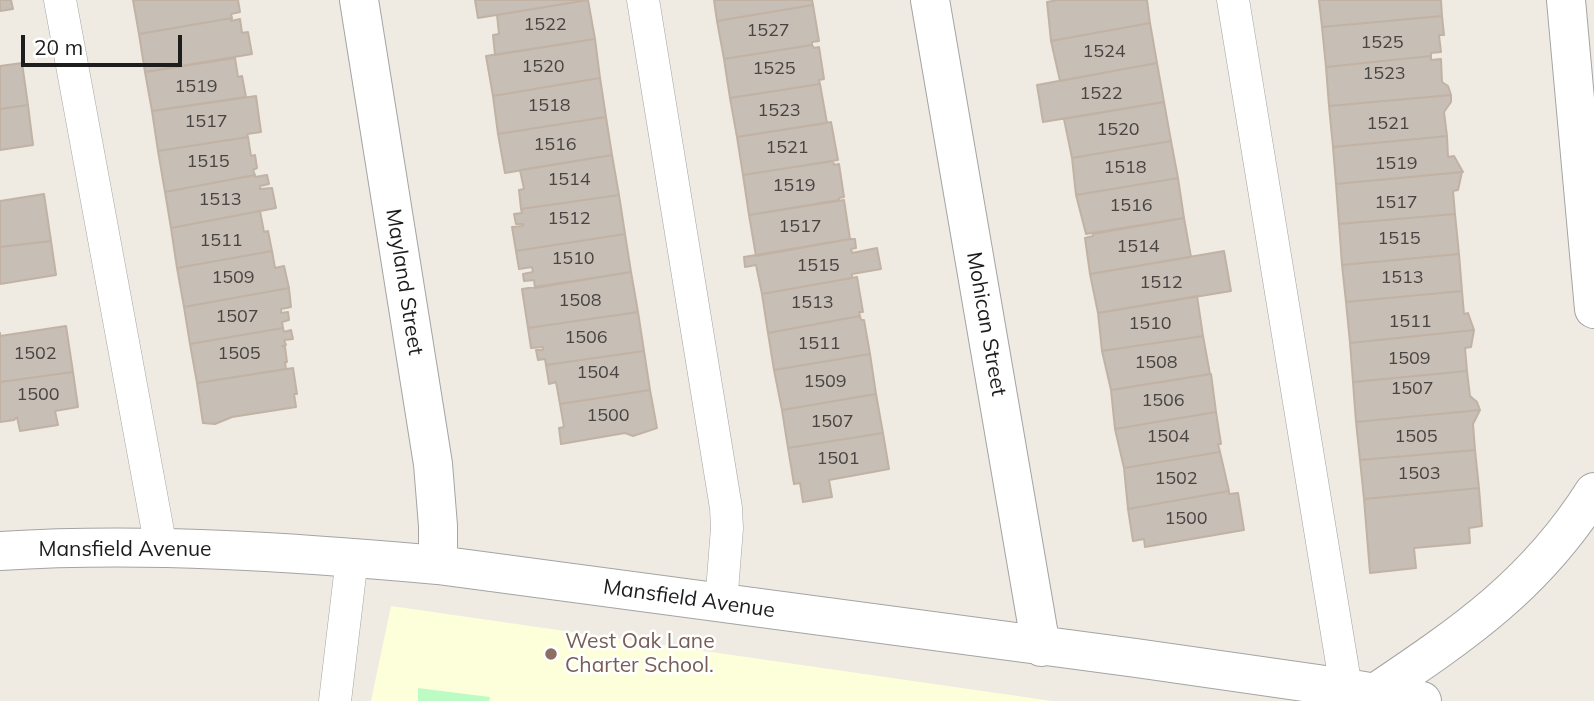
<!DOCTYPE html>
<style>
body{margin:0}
#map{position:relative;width:1594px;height:701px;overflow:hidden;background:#efebe2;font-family:Mulish,sans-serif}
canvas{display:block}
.scale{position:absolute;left:21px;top:35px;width:161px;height:32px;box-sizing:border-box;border:4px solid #1d1d1d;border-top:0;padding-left:9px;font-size:21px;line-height:24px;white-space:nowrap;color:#1d1d1d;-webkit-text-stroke:5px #fff;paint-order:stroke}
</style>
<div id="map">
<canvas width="1594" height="701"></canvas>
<div class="scale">20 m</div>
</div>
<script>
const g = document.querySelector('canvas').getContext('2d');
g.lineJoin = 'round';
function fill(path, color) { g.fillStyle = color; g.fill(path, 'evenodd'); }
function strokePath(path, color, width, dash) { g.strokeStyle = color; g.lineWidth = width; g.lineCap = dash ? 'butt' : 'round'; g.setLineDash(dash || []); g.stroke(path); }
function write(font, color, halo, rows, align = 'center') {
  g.font = font + ' Mulish,sans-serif'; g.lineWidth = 5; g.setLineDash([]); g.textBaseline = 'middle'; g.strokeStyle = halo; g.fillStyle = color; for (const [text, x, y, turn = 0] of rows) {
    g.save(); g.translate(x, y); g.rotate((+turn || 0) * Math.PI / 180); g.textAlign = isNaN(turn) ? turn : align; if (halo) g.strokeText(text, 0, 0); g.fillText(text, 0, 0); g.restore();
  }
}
fill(new Path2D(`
 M391,606L1052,701H371Z`), '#fdffdb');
fill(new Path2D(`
 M418,688L490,697L489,701H418Z`), '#bcfcc4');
const building = new Path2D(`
 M0,0H11L13,9L0,11Z
 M133,0H238L240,12L231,14L232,18L139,34Z
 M475,0H588L478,18Z
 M588,0L595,39L495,55L493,35L499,34L497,15Z
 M714,0H812L813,5L717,21Z
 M1057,0H1147L1150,23L1051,41L1047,2Z
 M1319,0H1441L1442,16L1322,27Z
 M813,5L819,41L812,42V45L724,59L717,21Z
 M1442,16L1444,35H1439L1441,52L1431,53V56L1326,67L1322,27Z
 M232,18L231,21L240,19L242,33L248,32L252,54L145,72L139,34Z
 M1150,23L1157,63L1060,81L1051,41Z
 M595,39L600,78L493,96L486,56Z
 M812,45L814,48L819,47L824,79L819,80L820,84L730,98L724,59Z
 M1431,56V60L1441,59L1442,82L1448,86L1451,95L1329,106L1326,67Z
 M235,58L238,77L242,76L246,97L152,111L145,72Z
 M22,63L28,105L0,109V66Z
 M1157,63L1164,102L1043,122L1037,85Z
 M600,78L606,117L498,134L493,96Z
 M820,84L827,123L737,137L730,98Z
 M1451,95V102L1444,112L1447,136L1333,147L1329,106Z
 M256,96L261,132L247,134L248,137L158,151L152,111Z
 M1164,102L1171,141L1072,158L1064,119Z
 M28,105L33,145L0,150V109Z
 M606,117L612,155L505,173L498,134Z
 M831,122L838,160L743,175L737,137Z
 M1447,136L1448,157L1454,156L1463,172L1336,184L1333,147Z
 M248,137L251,156L255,155L257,168L253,170L255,175L165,192L158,151Z
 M1171,141L1178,178L1076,195L1072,158Z
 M612,155L619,195L521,209L519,190L524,189L520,170Z
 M833,161L834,165L839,164L844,197L839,198V200L749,215L743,175Z
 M1462,172L1458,190L1453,191L1455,214L1339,224L1336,184Z
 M255,175V177L267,175L269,184L260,186V189L272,188L276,208L171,228L165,192Z
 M1178,178L1184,218L1086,234L1076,195Z
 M44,194L51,241L0,247V201Z
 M619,195L625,234L516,251L512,227L523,226V224H516L514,214L522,213L521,209Z
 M844,200L850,239L756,256L749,215Z
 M260,211L264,232L268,231L272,251L177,268L171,228Z
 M1455,214L1459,254L1342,265L1339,224Z
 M1184,218L1191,257L1090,274L1085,238L1093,236V234Z
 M625,234L631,272L535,288L534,280L524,281L523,274L533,272L532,267L519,269L516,251Z
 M850,239H855L856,248L851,249L852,253L877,248L881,269L852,274V278L762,294L756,265L745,267L744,257Z
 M51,241L56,275L0,284V247Z
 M272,251L275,268L284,266L289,288L184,307L177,268Z
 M1224,251L1231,291L1098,313L1090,274Z
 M1459,254L1462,291L1346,302L1342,265Z
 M631,272L638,312L528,328L522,289Z
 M857,277L863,312H859L860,316L768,333L762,294Z
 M289,288L291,307L281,309V313L288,312L289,320L282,322L283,328L190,344L184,307Z
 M1462,291L1464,314L1468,313L1474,330L1350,343L1346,302Z
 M1197,296L1203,336L1102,351L1098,313Z
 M638,312L644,351L546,365L545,359L538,360L536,350H543V347L531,348L528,328Z
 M860,316L861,320H864L870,354L774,370L768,333Z
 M66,326L73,372L0,382V333V336Z
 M283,328L284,332L291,330L293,339L284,340L286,345L282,346L285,347L287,362H285L286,369L197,383L190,344Z
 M1474,330L1471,347L1465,348L1467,371L1353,382L1350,343Z
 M1203,336L1210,374L1111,390L1102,351Z
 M644,351L650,390L560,404L556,382L549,384L546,365Z
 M870,354L876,394L782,410L774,370Z
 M293,368L297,394H294L296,407L232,417L215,424L203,423L197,383Z
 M1467,371L1470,396L1477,402L1480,410L1356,422L1353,382Z
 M73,372L78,407L55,411L58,425L20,431L17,417L14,420L0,422V382Z
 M1211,374L1216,412L1115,429L1111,390Z
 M650,390L657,428L633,436L625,433L561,444L559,428L564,427L560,404Z
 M876,394L883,433L788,448L782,410Z
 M1480,410L1473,424L1475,450L1360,460L1356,422Z
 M1216,412L1221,444H1218L1220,452L1124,468L1115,429Z
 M883,433L889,469L829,480L832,497L803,502L800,483L794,484L788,448Z
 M1475,450L1479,488L1364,499L1360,460Z
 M1220,452L1229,491L1128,509L1124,468Z
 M1479,488L1482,526L1469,528L1470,543L1414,548L1416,568L1370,573L1364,499Z
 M1229,491V494L1238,493L1244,530L1145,547L1144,539L1133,541L1128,509Z`);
fill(building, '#c7beb5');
strokePath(building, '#c1b2a4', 2);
const service = new Path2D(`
 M60,0L161,548
 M643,0L726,508L727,528L721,604
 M1233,0L1346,688
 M335,701L352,558`);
const minor = new Path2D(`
 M359,0L433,464L438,526V565
 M930,0L1041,647
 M1566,0L1594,309
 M0,551C146,542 292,552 438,565L1136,658L1346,688L1422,701
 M1386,700L1375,693C1464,633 1535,585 1594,492`);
strokePath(service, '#a4a4a4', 33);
strokePath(minor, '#a4a4a4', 40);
strokePath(service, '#fff', 32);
strokePath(minor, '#fff', 38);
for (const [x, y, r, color] of [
 [551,654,7,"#8d6e63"]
]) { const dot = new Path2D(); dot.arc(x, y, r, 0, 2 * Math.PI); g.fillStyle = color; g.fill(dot); strokePath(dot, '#fff', 2.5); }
write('18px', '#484543', null, [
 ["1522",545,25],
 ["1527",768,31],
 ["1525",1382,43],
 ["1524",1104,52],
 ["1520",543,67],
 ["1525",774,69],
 ["1523",1384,74],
 ["1519",196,87],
 ["1522",1101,94],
 ["1518",549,106],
 ["1523",779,111],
 ["1517",206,122],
 ["1521",1388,124],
 ["1520",1118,130],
 ["1516",555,145],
 ["1521",787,148],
 ["1515",208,162],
 ["1519",1396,164],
 ["1518",1125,168],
 ["1514",569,180],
 ["1519",794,186],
 ["1513",220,200],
 ["1517",1396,203],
 ["1516",1131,206],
 ["1512",569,219],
 ["1517",800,227],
 ["1515",1399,239],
 ["1511",221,241],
 ["1514",1138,247],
 ["1510",573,259],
 ["1515",818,266],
 ["1509",233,278],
 ["1513",1402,278],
 ["1512",1161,283],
 ["1508",580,301],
 ["1513",812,303],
 ["1507",237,317],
 ["1511",1410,322],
 ["1510",1150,324],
 ["1506",586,338],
 ["1511",819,344],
 ["1502",35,354],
 ["1505",239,354],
 ["1509",1409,359],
 ["1508",1156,363],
 ["1504",598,373],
 ["1509",825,382],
 ["1507",1412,389],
 ["1500",38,395],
 ["1506",1163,401],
 ["1500",608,416],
 ["1507",832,422],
 ["1504",1168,437],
 ["1505",1416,437],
 ["1501",838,459],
 ["1503",1419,474],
 ["1502",1176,479],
 ["1500",1186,519]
]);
write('21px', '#1d1d1d', '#fff', [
 ["Mayland Street",404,282,81],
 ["Mohican Street",986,324,80],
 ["Mansfield Avenue",125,550],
 ["Mansfield Avenue",689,599,8]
]);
write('21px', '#785e54', '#fff', [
 ["West Oak Lane",565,642],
 ["Charter School.",565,666]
], 'left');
</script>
